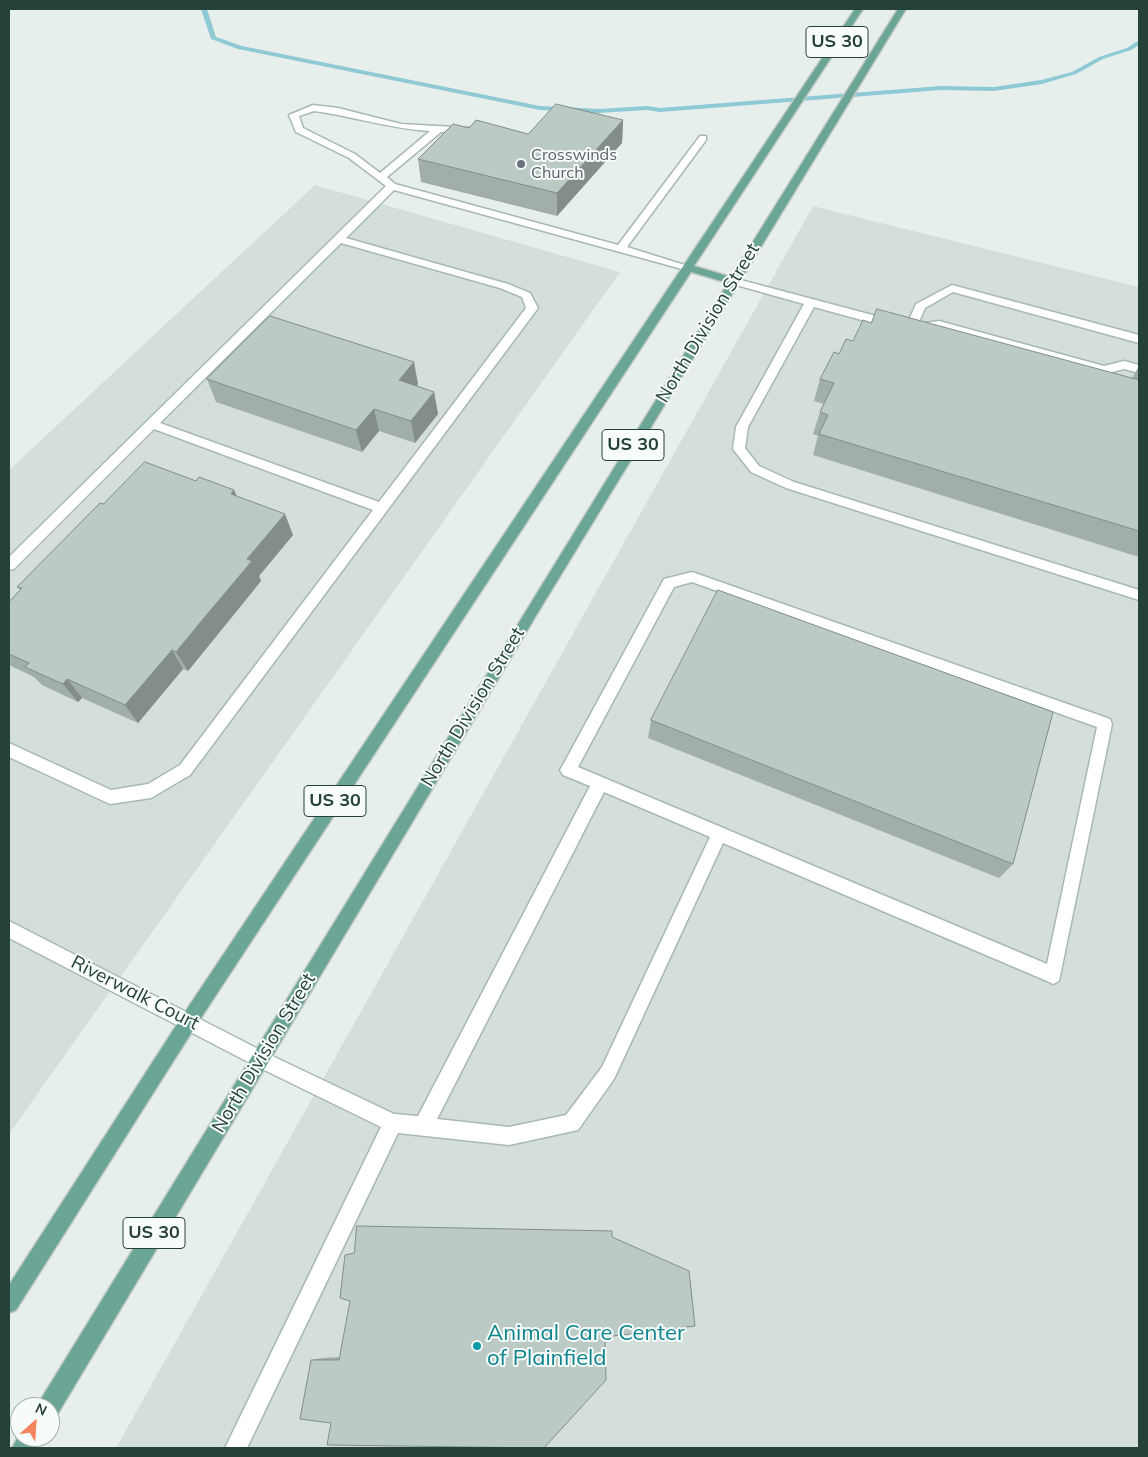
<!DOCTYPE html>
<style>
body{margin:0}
#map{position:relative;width:1148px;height:1457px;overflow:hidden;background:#e6efeb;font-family:Mulish,sans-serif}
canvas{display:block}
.frame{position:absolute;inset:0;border:10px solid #24423a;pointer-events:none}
.north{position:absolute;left:10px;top:1397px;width:50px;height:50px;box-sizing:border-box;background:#f7fbf9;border:1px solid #a3b1ad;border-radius:50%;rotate:26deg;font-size:14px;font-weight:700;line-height:20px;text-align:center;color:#24423a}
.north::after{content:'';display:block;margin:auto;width:18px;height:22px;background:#f4845f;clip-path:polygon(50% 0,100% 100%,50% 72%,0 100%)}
</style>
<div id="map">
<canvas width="1148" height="1457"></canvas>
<div class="frame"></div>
<div class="north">N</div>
</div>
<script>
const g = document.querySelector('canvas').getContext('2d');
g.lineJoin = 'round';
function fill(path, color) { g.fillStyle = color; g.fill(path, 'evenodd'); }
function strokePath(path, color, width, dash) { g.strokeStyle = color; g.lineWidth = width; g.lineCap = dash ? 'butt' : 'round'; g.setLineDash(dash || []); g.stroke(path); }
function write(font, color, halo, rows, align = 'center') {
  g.font = font + ' Mulish,sans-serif'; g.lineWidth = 4; g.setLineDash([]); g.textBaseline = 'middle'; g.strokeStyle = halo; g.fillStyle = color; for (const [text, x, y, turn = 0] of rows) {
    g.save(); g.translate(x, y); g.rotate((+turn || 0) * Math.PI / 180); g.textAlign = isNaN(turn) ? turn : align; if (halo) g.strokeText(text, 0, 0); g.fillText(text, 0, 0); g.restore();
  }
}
fill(new Path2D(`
 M315,185L620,272L9,1134V470Z
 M813,206L1139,287V1448H116Z`), '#d4dfda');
fill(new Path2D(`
 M201,9H207L216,37L242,46L540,106L599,109L647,106L660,108L941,86L994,87L1041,80L1072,72L1099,57L1127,48L1139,40V45L1131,50L1103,59L1076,74L1042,84L994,91L941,90L660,112L647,110L599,113L540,110L238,49L211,39Z`), '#8ec9d4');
const service = new Path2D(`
 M313,105L338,108L401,124L472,128V132L469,133L441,132L387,177L395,184L618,245L700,136H706V140L627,247L691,267L686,270L682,269L394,190L346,238L508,284L530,293L538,308L190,775L151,798L110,804L9,757V743L111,790L148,784L180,765L373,510L154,429L14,569L9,570V557L386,186L349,158L296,132L289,115ZM314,111C353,116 390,129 430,131L380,173L355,154L303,128L299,116ZM341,243L500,288L522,297L526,308L379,502L160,423Z
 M733,278L895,321L897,324L891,328L814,307L748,427L745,448L759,466L794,482L1139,590V600L786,488L751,472L733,449L736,427L804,304L729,283L728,281Z
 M952,285L1139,335V343L953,292L925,308L918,324L939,321L1104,366L1124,361L1139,365V373L1124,369L1104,374L939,329L907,332L905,329L916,304Z
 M692,572L1110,719L1112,724L1059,981L1053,984L1047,981L723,843L614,1079L578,1130L509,1145L398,1133L247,1448H225L381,1127L254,1065L251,1059L254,1053L260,1050L266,1053L394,1114L418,1116L590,786L563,775L560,770L563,765L664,579ZM692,582L1097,727L1047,964L578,767L674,587ZM604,792L710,837L602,1067L566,1115L509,1127L437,1119Z`);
const minor = new Path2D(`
 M9,921L266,1053L269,1059L266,1065L260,1068L254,1065L9,938Z`);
const primary = new Path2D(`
 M855,9H863L694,266L731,277L898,9H906L537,614L57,1415L50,1417V1407H38L41,1399L728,283L691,272L195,1027L16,1310L9,1313V1285L183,1015Z
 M20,1433V1437H41L35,1448H12Z`);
strokePath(service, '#a8b8b2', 3);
strokePath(minor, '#a8b8b2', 3);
strokePath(primary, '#c2cac8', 3);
fill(service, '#fff');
fill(minor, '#fff');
fill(primary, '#6aa596');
fill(new Path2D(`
 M623,120L622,143L557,216L421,182L418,159L469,128L528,134Z
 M871,323L1132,378L1139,366V557L813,455L818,436L813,434L820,412L824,404L814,401L820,379L839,354L853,341Z
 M207,379L418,384L417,386L434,392L438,414L415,443L379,431L362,452L216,402Z
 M196,481L234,490L237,496L293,535L259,576L261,581L215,638L188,671L183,669L138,723L82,698L78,702L42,685L34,677L9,665V602L20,590L17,587L103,504Z
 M651,720L1013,864L999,878L648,738Z
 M605,1337L331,1423L311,1360L322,1358L339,1357Z`), '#a1aea9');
fill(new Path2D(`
 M623,120L622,143L557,216V193Z
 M414,362L418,384L403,402L399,380Z
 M434,392L438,414L415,443L411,421Z
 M374,409L379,431L362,452L356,430Z
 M234,490L243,512L231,494Z
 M285,514L293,535L259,576L261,581L188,671L176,652L247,559Z
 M172,650L183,669L138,723L125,705Z
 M67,679L82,698L78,702L63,684Z`), '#838d89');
const building = new Path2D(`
 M556,104L623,120L557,193L418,159L453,124L469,128L476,120L528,134Z
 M877,309L1139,380V378V531L819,434L828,415L820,412L834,383L820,379L834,352L839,354L846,339L853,341L863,320L871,323Z
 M270,316L414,362L399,380L434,392L411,421L374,409L356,430L207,379Z
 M145,462L196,481L199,477L234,490L231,494L285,514L247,559L252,561L204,618L176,652L172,650L125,705L67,679L63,684L25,667L29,663L9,654V602L22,588L17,587L100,503L103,504Z
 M718,590L1053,712L1013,864L651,720Z
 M357,1226L612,1231V1237L689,1271L695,1326L605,1337L606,1380L544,1448L327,1445L331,1423L300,1419L311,1360H339L350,1301L340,1298L345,1255L354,1253Z`);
fill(building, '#bbcac4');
strokePath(building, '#838d89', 1);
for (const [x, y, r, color] of [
 [521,164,5,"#6b7280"],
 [477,1346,5,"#0f9aa8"]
]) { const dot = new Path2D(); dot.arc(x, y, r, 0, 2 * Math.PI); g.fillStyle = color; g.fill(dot); strokePath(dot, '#f7fbf9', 2); }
write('16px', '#5b616d', '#f7fbf9', [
 ["Crosswinds",531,155],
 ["Church",531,173]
], 'left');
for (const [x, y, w] of [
 [837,42,62],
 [633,445,62],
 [335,801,62],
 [154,1233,62]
]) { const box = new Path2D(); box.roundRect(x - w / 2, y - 15.5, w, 31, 4); g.fillStyle = '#f7fbf9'; g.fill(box); strokePath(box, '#24423a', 1); }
write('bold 18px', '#24423a', null, [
 ["US 30",837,42],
 ["US 30",633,445],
 ["US 30",335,801],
 ["US 30",154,1233]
]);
write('19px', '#24423a', '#f7fbf9', [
 ["North Division Street",708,323,-59],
 ["North Division Street",473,707,-59],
 ["Riverwalk Court",135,993,27],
 ["North Division Street",264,1053,-59]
]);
write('22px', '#0d838f', '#f7fbf9', [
 ["Animal Care Center",487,1333],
 ["of Plainfield",487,1358]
], 'left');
</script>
